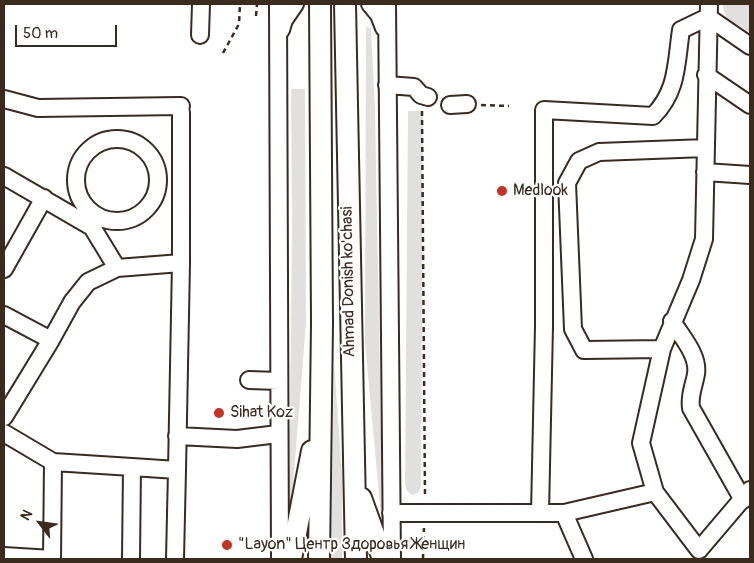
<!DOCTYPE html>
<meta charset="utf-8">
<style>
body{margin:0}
#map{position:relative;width:754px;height:563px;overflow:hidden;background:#fff;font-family:Pangolin,sans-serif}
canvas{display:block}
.frame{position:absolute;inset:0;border:5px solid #3b2a1e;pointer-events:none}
.north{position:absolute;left:15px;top:498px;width:50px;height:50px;-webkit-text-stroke:4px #fff;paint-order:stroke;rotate:300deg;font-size:14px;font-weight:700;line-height:20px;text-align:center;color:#3b2a1e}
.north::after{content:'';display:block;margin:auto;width:18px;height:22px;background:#3b2a1e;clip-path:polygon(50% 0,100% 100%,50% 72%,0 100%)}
.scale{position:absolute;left:15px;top:25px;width:102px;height:22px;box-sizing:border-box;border:2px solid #3b2a1e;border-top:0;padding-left:6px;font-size:15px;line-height:18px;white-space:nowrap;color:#3b2a1e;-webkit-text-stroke:4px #fff;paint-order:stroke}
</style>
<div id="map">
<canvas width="754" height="563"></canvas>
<div class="frame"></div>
<div class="north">N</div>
<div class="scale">50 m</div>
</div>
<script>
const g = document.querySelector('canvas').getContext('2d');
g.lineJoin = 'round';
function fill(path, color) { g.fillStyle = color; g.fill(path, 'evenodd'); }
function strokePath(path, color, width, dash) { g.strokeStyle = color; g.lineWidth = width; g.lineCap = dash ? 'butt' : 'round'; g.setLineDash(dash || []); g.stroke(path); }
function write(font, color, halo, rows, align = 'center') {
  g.font = font + ' Pangolin,sans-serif'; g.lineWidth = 4.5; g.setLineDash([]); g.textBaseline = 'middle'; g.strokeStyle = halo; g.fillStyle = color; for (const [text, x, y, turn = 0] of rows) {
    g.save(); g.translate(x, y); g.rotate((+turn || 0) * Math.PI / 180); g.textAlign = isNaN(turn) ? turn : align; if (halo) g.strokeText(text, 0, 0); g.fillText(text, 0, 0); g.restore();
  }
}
fill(new Path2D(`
 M722,4H750V33L726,17Z
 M366,27L371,28L375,110L383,539L365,342Z
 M291,89H305L306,323L291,511H289L292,227Z
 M408,111H423L421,487L418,493L412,495L407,491L405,485Z
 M334,362L342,474V559H331Z`), '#e2e0de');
const minor = new Path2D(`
 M278,4L280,559
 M370,4L379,15L384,28
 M387,4L392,559
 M281,30L284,20L295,4
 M200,35L201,4
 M706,75L750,105
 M387,85L414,87L421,95L428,97
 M4,99L38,108L181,106
 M450,105L467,104
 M76 180a41 41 0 1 1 82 0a41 41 0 1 1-82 0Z
 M705,172L750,175
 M4,176L92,227L117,268L181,263
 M4,269L44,198
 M4,315L51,340L4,417
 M672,321C681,336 699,355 696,374C694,386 689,395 691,408L743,500
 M51,340L72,302L88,282L117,268
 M662,349L584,350L573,329L567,183L579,161L599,152L706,148
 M249,380L279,381
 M4,433L53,462L132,467L131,559
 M177,436L237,439L278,434
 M132,467L177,470L181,263V112
 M655,492L641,443L662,349L691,280L704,239L709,4
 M391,513H564L655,492L699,550L750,490
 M540,513L544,326V110L653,116C678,91 676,63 681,30L708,17L750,46
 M564,513L584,559
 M4,556L52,559
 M52,559L53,462
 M175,559L177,470`);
const major = new Path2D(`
 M345,4L356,559
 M361,498L383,559
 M291,559L312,451
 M319,559L322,323L320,4`);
strokePath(minor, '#3b2a1e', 20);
strokePath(major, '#3b2a1e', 24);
strokePath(new Path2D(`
 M256,16L257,4
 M223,53L239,24L240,4
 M481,105L509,106
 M422,111L425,498
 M423,559L424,528`), '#3b2a1e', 2.5, [5, 4]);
strokePath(minor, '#fff', 16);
strokePath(major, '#fff', 20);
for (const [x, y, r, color] of [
 [502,191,6,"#c8321e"],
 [219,413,6,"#c8321e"],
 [227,545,6,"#c8321e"]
]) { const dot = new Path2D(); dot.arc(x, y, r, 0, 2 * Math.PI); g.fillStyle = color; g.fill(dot); strokePath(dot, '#fff', 2); }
write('16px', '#3b2a1e', '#fff', [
 ["Medlook",513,191],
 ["Sihat Koz",230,413],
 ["\"Layon\" Центр Здоровья Женщин",238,545]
], 'left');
write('16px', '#3b2a1e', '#fff', [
 ["Ahmad Donish ko'chasi",349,282,-91]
]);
</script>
